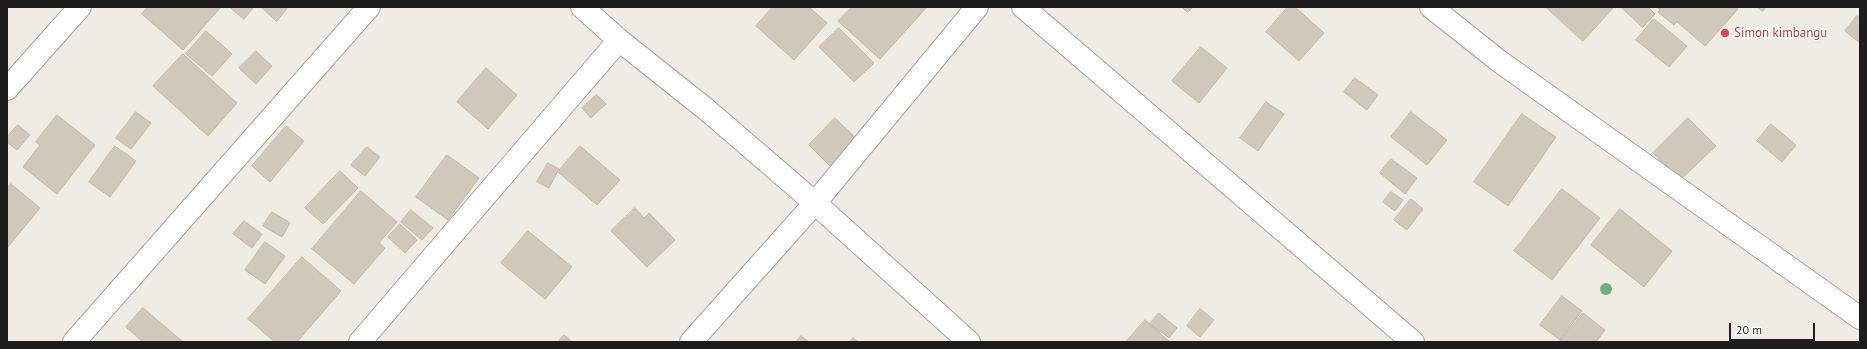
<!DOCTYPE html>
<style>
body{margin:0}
#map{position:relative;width:1867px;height:349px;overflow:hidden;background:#efede3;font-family:"PT Sans",sans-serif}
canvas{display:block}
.frame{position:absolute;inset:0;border:8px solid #1d1d1d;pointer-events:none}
.scale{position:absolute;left:1729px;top:323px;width:86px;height:18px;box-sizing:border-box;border:2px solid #1d1d1d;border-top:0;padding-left:5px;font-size:12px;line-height:14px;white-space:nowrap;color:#1d1d1d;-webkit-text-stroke:3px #fff;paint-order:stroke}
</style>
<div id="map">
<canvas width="1867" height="349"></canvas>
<div class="frame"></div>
<div class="scale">20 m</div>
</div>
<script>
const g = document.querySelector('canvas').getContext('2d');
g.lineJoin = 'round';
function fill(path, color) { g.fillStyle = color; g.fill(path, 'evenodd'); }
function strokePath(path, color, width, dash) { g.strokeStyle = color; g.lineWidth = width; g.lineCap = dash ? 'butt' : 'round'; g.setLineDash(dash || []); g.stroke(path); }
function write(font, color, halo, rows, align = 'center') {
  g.font = font + ' "PT Sans",sans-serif'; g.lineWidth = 3; g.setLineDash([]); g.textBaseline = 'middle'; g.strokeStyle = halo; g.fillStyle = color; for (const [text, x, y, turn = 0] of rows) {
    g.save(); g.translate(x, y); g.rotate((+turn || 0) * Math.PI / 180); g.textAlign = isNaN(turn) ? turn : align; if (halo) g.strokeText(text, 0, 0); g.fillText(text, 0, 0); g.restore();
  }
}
const building = new Path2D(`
 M148,7H221L183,50L142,14Z
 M230,7H254L244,19Z
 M261,7H288L277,21Z
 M773,7H809L827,23L794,60L756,26Z
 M852,7H927L880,59L838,21Z
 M1182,7H1193L1188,12Z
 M1288,7H1295L1324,33L1299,61L1266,32Z
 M1546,7H1614L1583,41Z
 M1621,7H1648L1655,14L1643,27Z
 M1657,7H1736L1738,9L1705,46L1677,22L1674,25L1658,12L1660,10Z
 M1757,7H1766L1763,11Z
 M1857,16L1860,18V43L1845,31Z
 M1654,19L1687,46L1669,67L1636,40Z
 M839,28L874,63L854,82L819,47Z
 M206,31L232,54L212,76L186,54Z
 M1201,47L1227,68L1199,103L1172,81Z
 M256,51L272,66L256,84L239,68Z
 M183,54L237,103L208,136L153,86Z
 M486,68L517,95L488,129L457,102Z
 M1355,78L1378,95L1367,110L1344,92Z
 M597,95L606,104L591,118L582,108Z
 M1266,102L1284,114L1258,151L1240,138Z
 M136,112L151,123L131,149L116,138Z
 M1411,112L1447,140L1427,165L1391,137Z
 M1522,114L1556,137L1508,206L1474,182Z
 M57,115L95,145L57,194L23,167L40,145L36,142Z
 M835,118L857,139L830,166L809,145Z
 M1688,118L1716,146L1680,180L1653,153Z
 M1771,124L1796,145L1782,162L1757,141Z
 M18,125L30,135L17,150L7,142V137Z
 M286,126L304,141L270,182L252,166Z
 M115,146L136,161L110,197L89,182Z
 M580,146L620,180L597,205L558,172Z
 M367,147L380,157L365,176L351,165Z
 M447,155L479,178L448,220L416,197Z
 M1391,159L1417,178L1405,194L1380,173Z
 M548,163L559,169L549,188L537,182Z
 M340,171L358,188L323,224L305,208Z
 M11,184L40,208L7,248V189Z
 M1562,189L1600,218L1552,280L1514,251Z
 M361,191L397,222L379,243L385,248L354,284L312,249Z
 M1391,192L1403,200L1395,211L1383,202Z
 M1411,199L1423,209L1407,230L1394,220Z
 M635,208L644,218L649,213L675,240L647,267L611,231Z
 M1620,209L1672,251L1644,287L1591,245Z
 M411,210L433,228L422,240L401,222Z
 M272,212L290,223L282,237L263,226Z
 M244,221L262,234L252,248L233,234Z
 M400,224L417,240L405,253L388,237Z
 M528,231L572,267L545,299L501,263Z
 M265,242L285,256L265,284L245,270Z
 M302,257L341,291L297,342H275L248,319Z
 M1562,296L1582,311L1560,340L1540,325Z
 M143,308L183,342H143L126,327Z
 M1200,309L1214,320L1200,337L1187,326Z
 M1159,313L1177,328L1169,338L1150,324Z
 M1583,313L1605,330L1596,342H1560Z
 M1145,320L1170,342H1126Z
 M564,335L572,342H558Z
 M801,336L809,342H796Z
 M853,338L858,342H850Z`);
fill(building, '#cfc8bb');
strokePath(building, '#c2b6a4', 1);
const minor = new Path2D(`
 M582,7L619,40L707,110L815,203L969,342
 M1023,7L1413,342
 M1431,7L1499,61L1860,318
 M7,89L80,7
 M74,342L369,7
 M360,342L619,40
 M691,342L815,203L977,7`);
strokePath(minor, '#a4a4a4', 24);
strokePath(minor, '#fff', 22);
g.fillStyle = '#6db379';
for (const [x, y] of [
 [1606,289]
]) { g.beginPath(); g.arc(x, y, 6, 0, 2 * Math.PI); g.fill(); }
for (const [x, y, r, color] of [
 [1725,33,5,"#e0444e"]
]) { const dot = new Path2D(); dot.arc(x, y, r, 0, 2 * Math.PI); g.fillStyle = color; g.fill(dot); strokePath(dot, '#fff', 1.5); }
write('13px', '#be3a42', '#fff', [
 ["Simon kimbangu",1734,33]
], 'left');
</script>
